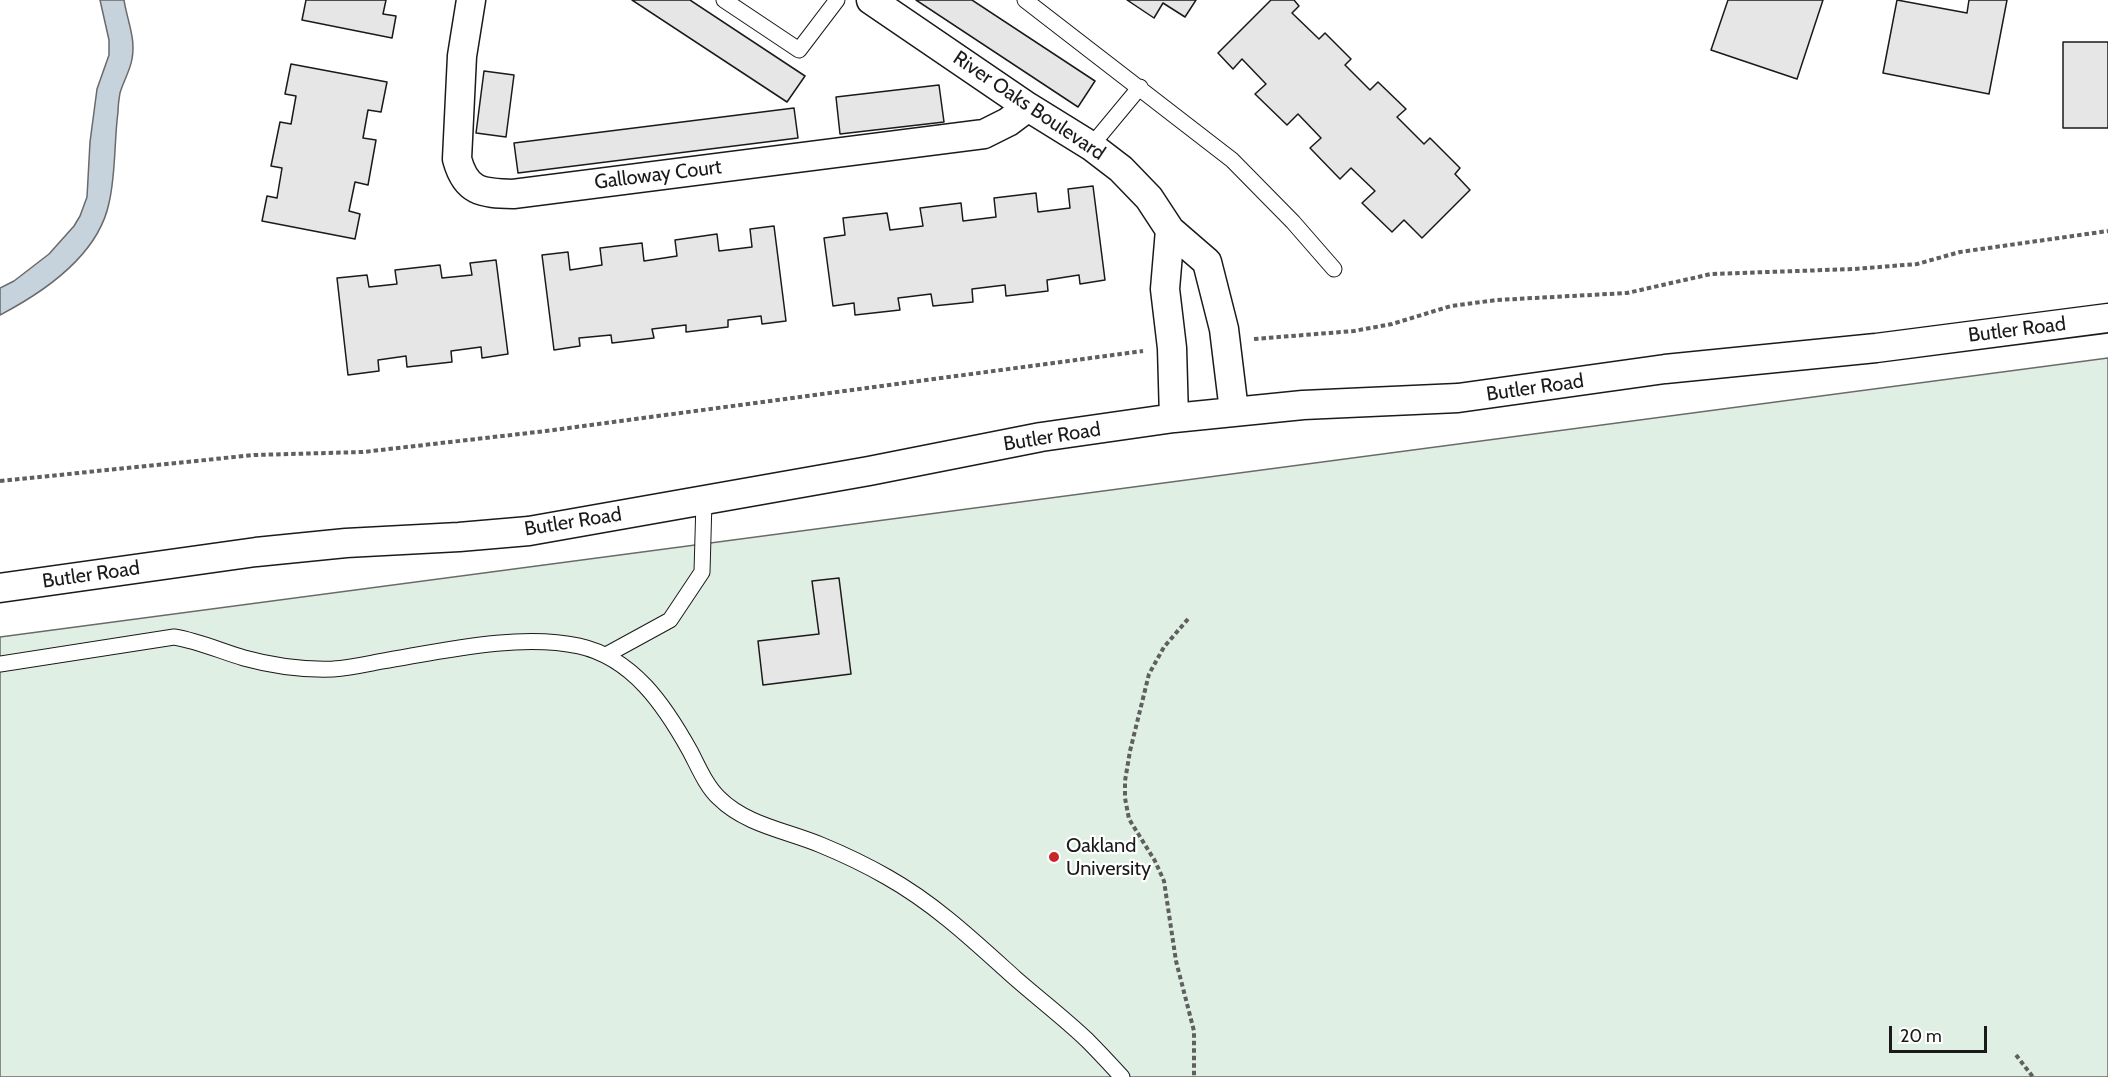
<!DOCTYPE html>
<style>
body{margin:0}
#map{position:relative;width:2108px;height:1077px;overflow:hidden;background:#fff;font-family:Cabin,sans-serif}
canvas{display:block}
.scale{position:absolute;left:1889px;top:1026px;width:98px;height:27px;box-sizing:border-box;border:3px solid #1a1a1a;border-top:0;padding-left:8px;font-size:18px;line-height:21px;white-space:nowrap;color:#1a1a1a;-webkit-text-stroke:4px #fff;paint-order:stroke}
</style>
<div id="map">
<canvas width="2108" height="1077"></canvas>
<div class="scale">20 m</div>
</div>
<script>
const g = document.querySelector('canvas').getContext('2d');
g.lineJoin = 'round';
function fill(path, color) { g.fillStyle = color; g.fill(path, 'evenodd'); }
function strokePath(path, color, width, dash) { g.strokeStyle = color; g.lineWidth = width; g.lineCap = dash ? 'butt' : 'round'; g.setLineDash(dash || []); g.stroke(path); }
function write(font, color, halo, rows, align = 'center') {
  g.font = font + ' Cabin,sans-serif'; g.lineWidth = 4.5; g.setLineDash([]); g.textBaseline = 'middle'; g.strokeStyle = halo; g.fillStyle = color; for (const [text, x, y, turn = 0] of rows) {
    g.save(); g.translate(x, y); g.rotate((+turn || 0) * Math.PI / 180); g.textAlign = isNaN(turn) ? turn : align; if (halo) g.strokeText(text, 0, 0); g.fillText(text, 0, 0); g.restore();
  }
}
const green = new Path2D(`
 M2108,358V1077H0V637Z`);
fill(green, '#e0efe3');
strokePath(green, '#6a6a6a', 1.5);
const water = new Path2D(`
 M100,0H124C127,20 136,38 132,59C130,71 123,82 120,93C119,99 118,106 118,112C114,142 116,173 109,203C98,256 44,292 0,315V288L14,281L49,254L74,226L80,216L87,197L90,142L97,89L109,55V40Z`);
fill(water, '#c6d2dc');
strokePath(water, '#6a6a6a', 1.5);
const building = new Path2D(`
 M306,0H386L383,14L396,16L392,38L302,20Z
 M632,0H690L805,76L787,102Z
 M916,0H972L1095,81L1078,107Z
 M1127,0H1196L1185,17L1163,3L1154,18Z
 M1271,0H1294L1299,6L1292,13L1319,39L1325,33L1351,59L1345,65L1370,90L1378,82L1406,109L1397,117L1424,144L1430,138L1460,168L1455,174L1470,190L1422,238L1404,220L1392,232L1362,203L1375,191L1351,168L1340,179L1310,148L1321,138L1298,114L1287,125L1255,94L1266,84L1242,59L1233,69L1218,53Z
 M1728,0H1823L1797,79L1711,50Z
 M1897,0L1967,13L1969,0H2007L1989,94L1883,73Z
 M2063,42H2108V128H2063Z
 M291,64L387,82L381,112L368,110L363,138L376,140L368,185L355,182L349,211L360,214L355,239L262,221L267,196L277,198L282,168L271,166L280,122L291,124L296,96L285,94Z
 M484,71L514,75L506,137L476,133Z
 M939,85L944,122L840,134L836,97Z
 M794,108L798,138L518,173L514,143Z
 M1093,186L1105,280L1080,284L1079,275L1047,280L1048,291L1006,296L1005,285L972,289L973,302L933,306L931,294L898,298L900,310L855,315L854,303L833,306L824,238L845,235L843,218L887,213L890,230L923,226L920,208L961,203L963,221L996,217L994,198L1036,193L1038,212L1070,208L1068,189Z
 M774,226L786,321L762,324L761,316L728,320V327L686,332V325L652,329L654,338L612,343L611,335L579,338L580,346L554,350L542,255L568,252L570,270L602,265L600,248L642,243L644,261L677,256L675,240L717,234L719,251L752,247L750,229Z
 M496,260L508,354L482,358L481,347L451,351L452,362L407,367L406,356L378,360L379,371L348,375L337,278L367,275L369,287L397,284L395,270L440,265L442,278L472,275L470,263Z
 M839,578L851,674L763,685L758,641L819,634L812,581Z`);
fill(building, '#e6e6e6');
strokePath(building, '#1a1a1a', 1.5);
const lane = new Path2D(`
 M724,0L799,50L837,0
 M1025,0L1232,160L1293,222L1334,269
 M1091,146L1140,87
 M606,655L670,620L702,572L704,501
 M0,664L174,637C199,641 220,651 244,658C273,666 303,670 333,669C350,668 367,664 383,661C443,651 519,633 579,646C633,658 665,706 690,751C698,766 706,786 719,798C746,825 788,831 821,845C843,854 866,865 887,877C935,904 974,941 1015,978C1039,999 1064,1018 1087,1040C1099,1052 1111,1065 1122,1077`);
const street = new Path2D(`
 M471,0L462,56L457,159C466,192 481,193 513,194L984,134L1008,122L1028,107
 M871,0L1028,107L1091,146L1121,169L1149,198L1170,230L1207,262L1224,329L1234,411
 M1170,230L1165,289L1172,348L1174,418
 M0,588L256,552L346,543L459,537L529,531L869,471L1041,437L1174,418L1303,405L1458,398L1665,369L1876,348L2108,318`);
strokePath(lane, '#1a1a1a', 17);
strokePath(street, '#1a1a1a', 31);
strokePath(new Path2D(`
 M1254,339L1354,331L1392,324L1451,306L1497,300L1627,293L1711,274L1854,269L1917,264L1960,252L2108,231
 M0,481L254,455L363,452L546,431L1143,351
 M1188,619L1164,647L1149,674L1130,751L1125,781V798L1129,819L1155,861L1164,881L1176,961L1194,1031V1077
 M2016,1055L2033,1077`), '#5f5f5f', 4, [4.5, 3]);
strokePath(lane, '#fff', 15);
strokePath(street, '#fff', 28);
for (const [x, y, r, color] of [
 [1054,857,6,"#c62828"]
]) { const dot = new Path2D(); dot.arc(x, y, r, 0, 2 * Math.PI); g.fillStyle = color; g.fill(dot); strokePath(dot, '#fff', 2); }
write('20px', '#1a1a1a', '#fff', [
 ["River Oaks Boulevard",1029,106,34],
 ["Galloway Court",658,175,-7],
 ["Butler Road",2017,330,-7],
 ["Butler Road",1535,388,-8],
 ["Butler Road",1052,437,-9],
 ["Butler Road",573,522,-9],
 ["Butler Road",91,575,-8]
]);
write('20px', '#1a1a1a', '#fff', [
 ["Oakland",1066,846],
 ["University",1066,869]
], 'left');
</script>
